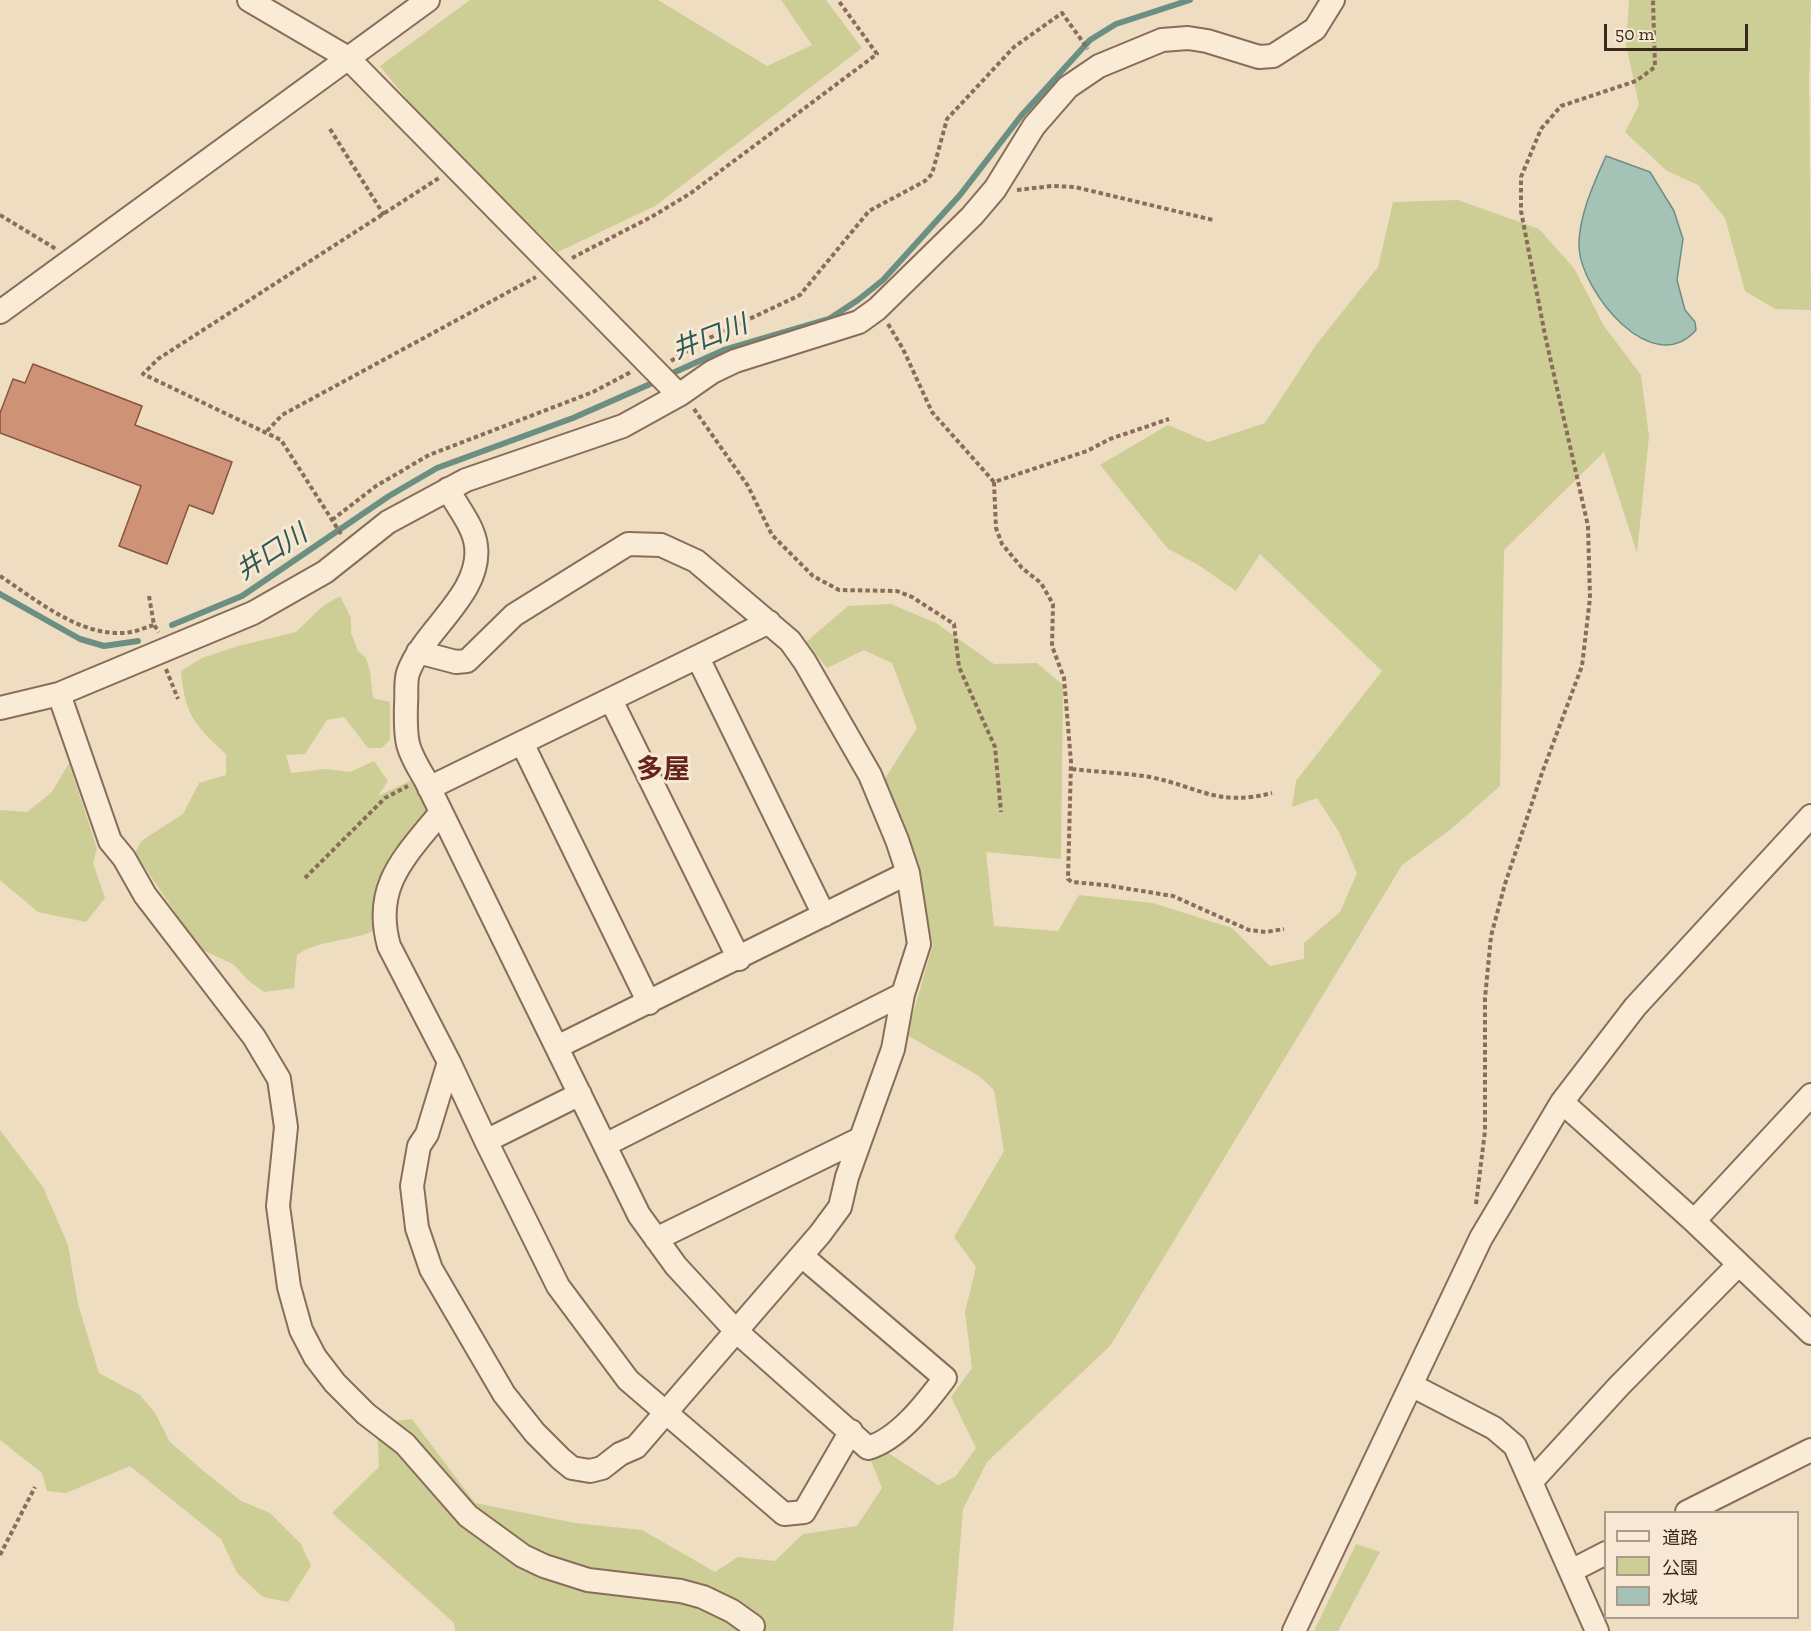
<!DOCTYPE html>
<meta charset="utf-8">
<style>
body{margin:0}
#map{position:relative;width:1811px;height:1631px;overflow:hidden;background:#efddc2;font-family:"Zilla Slab","Noto Sans JP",serif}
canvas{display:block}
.legend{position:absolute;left:1604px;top:1511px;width:195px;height:108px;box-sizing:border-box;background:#f6e8d2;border:2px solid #aa9b8a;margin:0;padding:8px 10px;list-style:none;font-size:18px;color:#39281e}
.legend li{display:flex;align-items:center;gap:12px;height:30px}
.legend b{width:30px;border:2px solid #aa9b8a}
.scale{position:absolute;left:1604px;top:24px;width:144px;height:27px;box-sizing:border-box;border:3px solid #39281e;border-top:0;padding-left:8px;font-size:18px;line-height:21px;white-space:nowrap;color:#39281e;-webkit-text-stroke:4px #f6e8d2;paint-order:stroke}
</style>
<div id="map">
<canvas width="1811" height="1631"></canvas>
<ul class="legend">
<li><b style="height:8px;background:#f9ebd6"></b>道路</li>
<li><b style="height:16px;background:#cdcd96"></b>公園</li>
<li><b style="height:16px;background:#a5c2b6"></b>水域</li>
</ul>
<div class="scale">50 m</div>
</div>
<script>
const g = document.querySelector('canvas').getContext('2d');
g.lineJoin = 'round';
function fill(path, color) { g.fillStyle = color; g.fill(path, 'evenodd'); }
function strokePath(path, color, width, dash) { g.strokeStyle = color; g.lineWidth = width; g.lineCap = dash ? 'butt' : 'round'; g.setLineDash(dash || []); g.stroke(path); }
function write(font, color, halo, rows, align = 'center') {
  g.font = font + ' "Zilla Slab","Noto Sans JP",serif'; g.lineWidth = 6; g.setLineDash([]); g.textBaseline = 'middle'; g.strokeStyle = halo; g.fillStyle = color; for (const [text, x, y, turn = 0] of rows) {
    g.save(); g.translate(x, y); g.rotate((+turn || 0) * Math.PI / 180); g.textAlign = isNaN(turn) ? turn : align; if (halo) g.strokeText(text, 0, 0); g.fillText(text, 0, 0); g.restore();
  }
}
fill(new Path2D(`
 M470,0H658L767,66L812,45L781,0H826L862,48L655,206L558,252L421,117L380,66Z
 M1629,0H1811L1809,81L1811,310L1775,309L1745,291L1725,218L1698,185L1667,171L1625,132L1639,105L1626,45Z
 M1458,200L1539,229L1574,268L1604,326L1641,375L1649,436L1637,553L1604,452L1504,550L1500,786L1450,830L1402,865L1110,1346L987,1462L963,1509L953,1631H455L454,1623L332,1513L379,1467L377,1423L412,1419L475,1503L575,1523L642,1530L715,1572L738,1557L775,1561L803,1534L857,1526L882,1488L871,1461L885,1451L938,1485L955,1477L976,1448L951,1397L972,1368L965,1312L976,1267L954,1237L1004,1151L994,1090L979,1076L907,1035L933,944L914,864L884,780L917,728L892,663L864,650L827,668L806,642L848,606L891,604L936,623L994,664L1037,663L1063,685L1061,859L986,852L994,926L1058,931L1079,895L1153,903L1232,928L1270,966L1304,959V943L1340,912L1357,873L1339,832L1317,798L1292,807L1296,781L1382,671L1260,554L1236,591L1197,564L1168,549L1100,465L1168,425L1208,442L1265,423L1316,345L1378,267L1393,202Z
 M340,596L351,618V633L358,651L366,658L370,671L373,698L390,702V739L382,748H368L344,717L327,720L305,754L286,755L291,773L325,769L350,772L374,761L388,781L378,796L416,778L430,805L428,813C397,851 363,876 377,929C350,943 321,938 297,955L294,988L264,992L249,981L233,964L200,949L135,853L141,841L183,814L199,783L226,775V754C194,725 185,715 181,671L202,658L238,646L296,632L323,606Z
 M69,763L97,848L93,863L105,898L86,922L38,912L0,880V810L27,812L52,792Z
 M0,1130L43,1187L68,1245L78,1304L99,1373L140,1395L155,1413L170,1442L206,1473L241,1501L270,1513L301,1544L311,1566L288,1602L263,1597L237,1573L221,1539L130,1466L66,1493L47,1491L42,1473L0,1440Z
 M1356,1544L1380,1552L1338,1631H1314Z`), '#cdcd96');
const water = new Path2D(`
 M1606,156L1650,172L1674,211L1683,239L1677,280L1685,310L1695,322L1696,330C1652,380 1582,292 1579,248C1578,217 1594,183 1606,156Z`);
fill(water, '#a5c2b6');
strokePath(water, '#6b9083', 1.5);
strokePath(new Path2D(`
 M666,376L724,350L829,319L858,300L883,280L960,195L1021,116L1090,40L1116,24L1190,0
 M0,594L80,639L104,646L138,641
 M172,625L242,596L389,496L437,468L573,418L657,381`), '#6b9083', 6);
const building = new Path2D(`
 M33,364L142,406L135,425L232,462L213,514L189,505L167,564L119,546L141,486L0,433V413L13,379L25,383Z`);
fill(building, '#ce9277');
strokePath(building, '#89533e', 1.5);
const minor = new Path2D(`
 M249,0L348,58L679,395
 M0,312L428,0
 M448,489C457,507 474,526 476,546C482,594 423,630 408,673C405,682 407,695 406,705C405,741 406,748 425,779L639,1215L676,1266L736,1331L868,1448C899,1439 926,1403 945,1378L802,1256
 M418,652L456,662L467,661L514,615L628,544L661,545L696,561L790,641L805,662L870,775L897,840L908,873L919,944L903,994L893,1049L847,1177L840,1207L820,1234L636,1447L620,1454L602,1468L590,1471L572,1468L561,1459L535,1433L504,1394L431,1269L417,1228L412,1186L419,1146L427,1134L449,1062
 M698,658L824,915
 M59,694L110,841L124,858L145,895L254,1037L279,1079L286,1127L278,1206L289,1287L301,1330L315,1357L335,1383L366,1414L405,1444L468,1516L523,1556L544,1566L588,1580L681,1591L703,1597L732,1611L753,1626
 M611,700L739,959
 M0,708L59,694L253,613L325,572L388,522L466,480L623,426L679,395L712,372L735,361L859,322L877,309L972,216L995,189L1034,126L1068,87L1099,66L1162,40L1188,38L1207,41L1259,57L1273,56L1315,29L1333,0
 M522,743L649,1003
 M429,788L769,622
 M441,812C406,856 372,885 389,946L449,1062L486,1141L558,1286L628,1380L784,1514L804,1512L851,1431
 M557,1047L908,873
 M1562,1102L1694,1221L1811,1333
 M486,1141L580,1094
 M605,1145L903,994
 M1694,1221L1811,1095
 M656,1239L860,1139
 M1411,1385L1494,1428L1515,1446L1597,1631
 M1531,1482L1619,1386L1739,1264
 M1687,1512L1811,1450
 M1571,1571L1606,1553
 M1294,1631L1481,1238L1562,1102L1635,1007L1811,816`);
strokePath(minor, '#896d59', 26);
strokePath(new Path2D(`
 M330,129L384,215
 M1017,190L1052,186L1075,187L1213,220
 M0,215L56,249
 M572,258L653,216L691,193L877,54L838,0
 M888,324L903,349L932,412L994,482L1087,451L1110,439L1169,419
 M671,361L703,341L800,295L869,211L925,181L932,174L947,119L1014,47L1062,13L1088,49
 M694,409L748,486L772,535L813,576L839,590L897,591L912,597L954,624L959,667L995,747L1001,812
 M267,431L282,415L536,277
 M994,482L996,528L1002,544L1022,568L1041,583L1053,604L1052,646L1064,678L1071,762L1068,879L1072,882L1105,885L1173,896L1249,930L1266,932L1284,929
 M332,520L376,486L429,455L593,392L631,372
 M341,534L281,440L143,374L158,359L439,178
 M0,576C35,599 78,635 122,633C133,633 144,628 154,625
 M149,596L154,625L159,632
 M166,669L178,699
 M1072,769C1097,772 1125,773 1150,777C1200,787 1216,807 1272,793
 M305,878L385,798L408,786
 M1476,1204L1485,1131V998L1491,936L1505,884L1542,773L1582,666L1590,598L1588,526L1545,335L1521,211V177L1541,129L1561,106L1636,81L1655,67L1653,0
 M0,1555L35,1487`), '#896d59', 4, [4.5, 3]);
strokePath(minor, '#f9ebd6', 22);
write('italic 26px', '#2c5951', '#f6e8d2', [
 ["井口川",710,338,-21],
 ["井口川",272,553,-33]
]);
write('bold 27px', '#66231c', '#f6e8d2', [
 ["多屋",663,770]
]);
</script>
